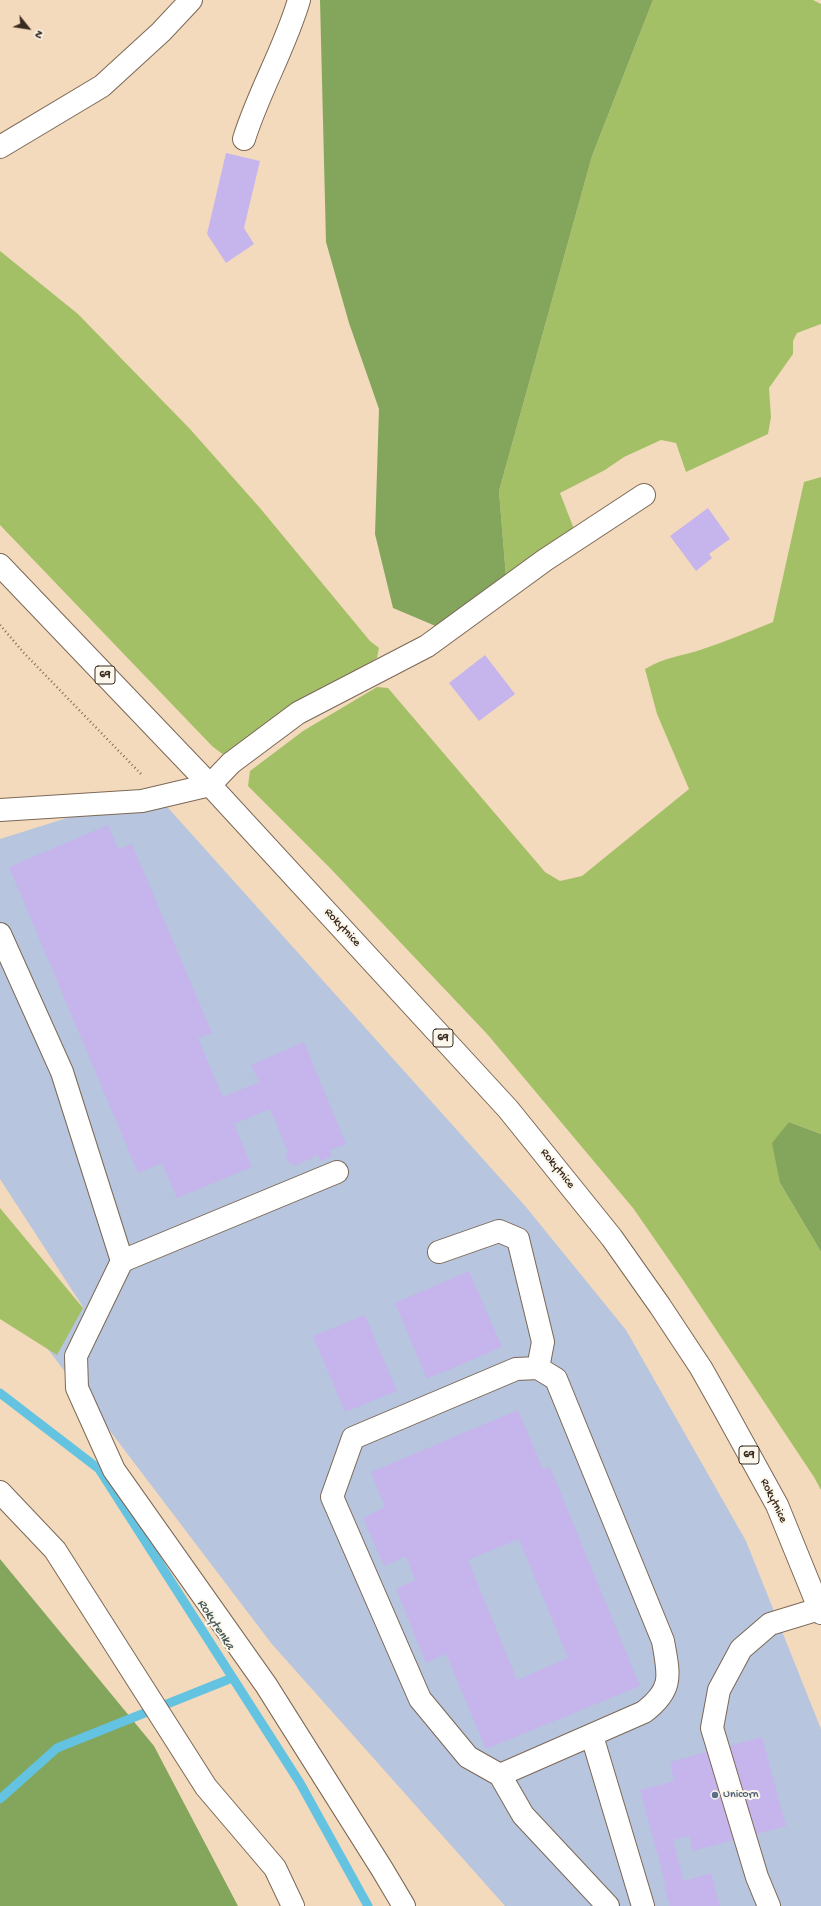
<!DOCTYPE html>
<style>
body{margin:0}
#map{position:relative;width:821px;height:1906px;overflow:hidden;background:#f3dabd;font-family:"Gochi Hand",sans-serif}
canvas{display:block}
.north{position:absolute;left:8px;top:8px;width:40px;height:40px;-webkit-text-stroke:3px #fbf7ec;paint-order:stroke;rotate:120deg;font-size:11px;font-weight:700;line-height:16px;text-align:center;color:#3b2a1e}
.north::after{content:'';display:block;margin:auto;width:14px;height:18px;background:#3b2a1e;clip-path:polygon(50% 0,100% 100%,50% 72%,0 100%)}
</style>
<div id="map">
<canvas width="821" height="1906"></canvas>
<div class="north">N</div>
</div>
<script>
const g = document.querySelector('canvas').getContext('2d');
g.lineJoin = 'round';
function fill(path, color) { g.fillStyle = color; g.fill(path, 'evenodd'); }
function strokePath(path, color, width, dash) { g.strokeStyle = color; g.lineWidth = width; g.lineCap = dash ? 'butt' : 'round'; g.setLineDash(dash || []); g.stroke(path); }
function write(font, color, halo, rows, align = 'center') {
  g.font = font + ' "Gochi Hand",sans-serif'; g.lineWidth = 4; g.setLineDash([]); g.textBaseline = 'middle'; g.strokeStyle = halo; g.fillStyle = color; for (const [text, x, y, turn = 0] of rows) {
    g.save(); g.translate(x, y); g.rotate((+turn || 0) * Math.PI / 180); g.textAlign = isNaN(turn) ? turn : align; if (halo) g.strokeText(text, 0, 0); g.fillText(text, 0, 0); g.restore();
  }
}
fill(new Path2D(`
 M153,791L526,1207L626,1330L746,1541L821,1729V1906H505L271,1643L47,1348L83,1307L0,1179V839Z`), '#b7c5de');
fill(new Path2D(`
 M653,0H813L821,4V324L797,333L793,341V354L769,388L771,417L768,434L686,472L676,443L661,440L624,457L605,470L560,493L574,529L506,577L499,491L592,156Z
 M0,251L78,314L190,429L260,508L370,641L379,648L377,658L225,756L212,746L0,525Z
 M821,477V1134L789,1122L780,1183L821,1252V1490L814,1477L683,1280L633,1208L488,1035L330,868L248,786L250,771L303,731L377,687L388,688L545,872L560,881L582,876L689,789L657,714L645,669C665,657 682,656 703,649C727,641 750,631 773,622L804,482Z
 M0,1208L83,1308L57,1355L0,1319Z`), '#a4c067');
fill(new Path2D(`
 M320,0H653L592,156L499,491L506,577L438,627L393,608L375,534L379,409L349,323L326,242Z
 M789,1122L821,1134V1252L780,1183L772,1143Z
 M0,1559L154,1746L238,1906H0Z`), '#83a65c');
strokePath(new Path2D(`
 M0,1393L99,1469L300,1783L368,1906
 M0,1799L57,1748L232,1678`), '#63c3e1', 9);
fill(new Path2D(`
 M226,153L260,161L244,228L254,244L226,263L207,234Z
 M708,508L730,539L709,554L712,558L696,571L670,536Z
 M485,655L515,694L479,721L449,683Z
 M108,825L118,849L132,844L212,1033L198,1038L223,1097L259,1082L251,1065L304,1042L346,1144L330,1150L332,1156L321,1161L318,1155L294,1166L293,1163L290,1164L285,1154L288,1152L270,1109L234,1124L252,1167L177,1198L162,1163L138,1173L9,867Z
 M469,1271L502,1347L427,1379L395,1303Z
 M365,1315L397,1391L345,1412L313,1336Z
 M518,1410L543,1469L550,1467L640,1686L486,1749L446,1654L426,1663L396,1589L415,1580L406,1556L384,1566L363,1518L385,1507L371,1472ZM519,1539L568,1658L517,1680L468,1560Z
 M762,1737L786,1826L693,1851L689,1836L673,1840L684,1881L711,1873L720,1906H670L664,1886H666L640,1790L674,1781L670,1762Z`), '#c5b5ec');
const minor = new Path2D(`
 M244,139C259,91 285,48 299,0
 M0,147L102,86L161,32L191,0
 M0,810L142,801L210,785L231,763L298,713L427,646L545,560L644,495
 M0,934L62,1072L122,1261
 M337,1172L122,1261L76,1356L77,1388L114,1470L266,1685L382,1869L404,1906
 M439,1252L499,1231L518,1239L543,1342L538,1368
 M538,1368L556,1379L663,1641C669,1675 674,1689 644,1712L500,1775L468,1757L420,1699L332,1497L353,1438L516,1369Z
 M0,1492L55,1550L206,1787L275,1868L293,1906
 M592,1736L643,1906
 M500,1775L523,1815L608,1906
 M769,1906L757,1877L712,1728L719,1690L741,1649L770,1624L819,1609`);
const major = new Path2D(`
 M0,565L210,785L508,1109L612,1238L660,1306L701,1368L723,1407L777,1505L821,1613`);
strokePath(minor, '#7b6856', 24);
strokePath(major, '#7b6856', 24);
strokePath(new Path2D(`
 M0,625L24,653L141,774`), '#7b6856', 2.5, [1, 3]);
strokePath(minor, '#fff', 22);
strokePath(major, '#fff', 22);
for (const [x, y, r, color] of [
 [715,1795,4,"#5c6f8a"]
]) { const dot = new Path2D(); dot.arc(x, y, r, 0, 2 * Math.PI); g.fillStyle = color; g.fill(dot); strokePath(dot, '#fbf7ec', 1.5); }
for (const [x, y, w] of [
 [105,675,20],
 [443,1038,20],
 [749,1455,20]
]) { const box = new Path2D(); box.roundRect(x - w / 2, y - 9, w, 18, 3); g.fillStyle = '#fbf7ec'; g.fill(box); strokePath(box, '#3b2a1e', 1); }
write('bold 11px', '#3b2a1e', null, [
 ["69",105,675],
 ["69",443,1038],
 ["69",749,1455]
]);
write('12px', '#3b2a1e', '#fbf7ec', [
 ["Rokytnice",342,928,47],
 ["Rokytnice",557,1169,51],
 ["Rokytnice",773,1501,64]
]);
write('12px', '#4e5e75', '#fbf7ec', [
 ["Unicorn",723,1795]
], 'left');
write('italic 13px', '#475858', '#fbf7ec', [
 ["Rokytenka",215,1625,57]
]);
</script>
